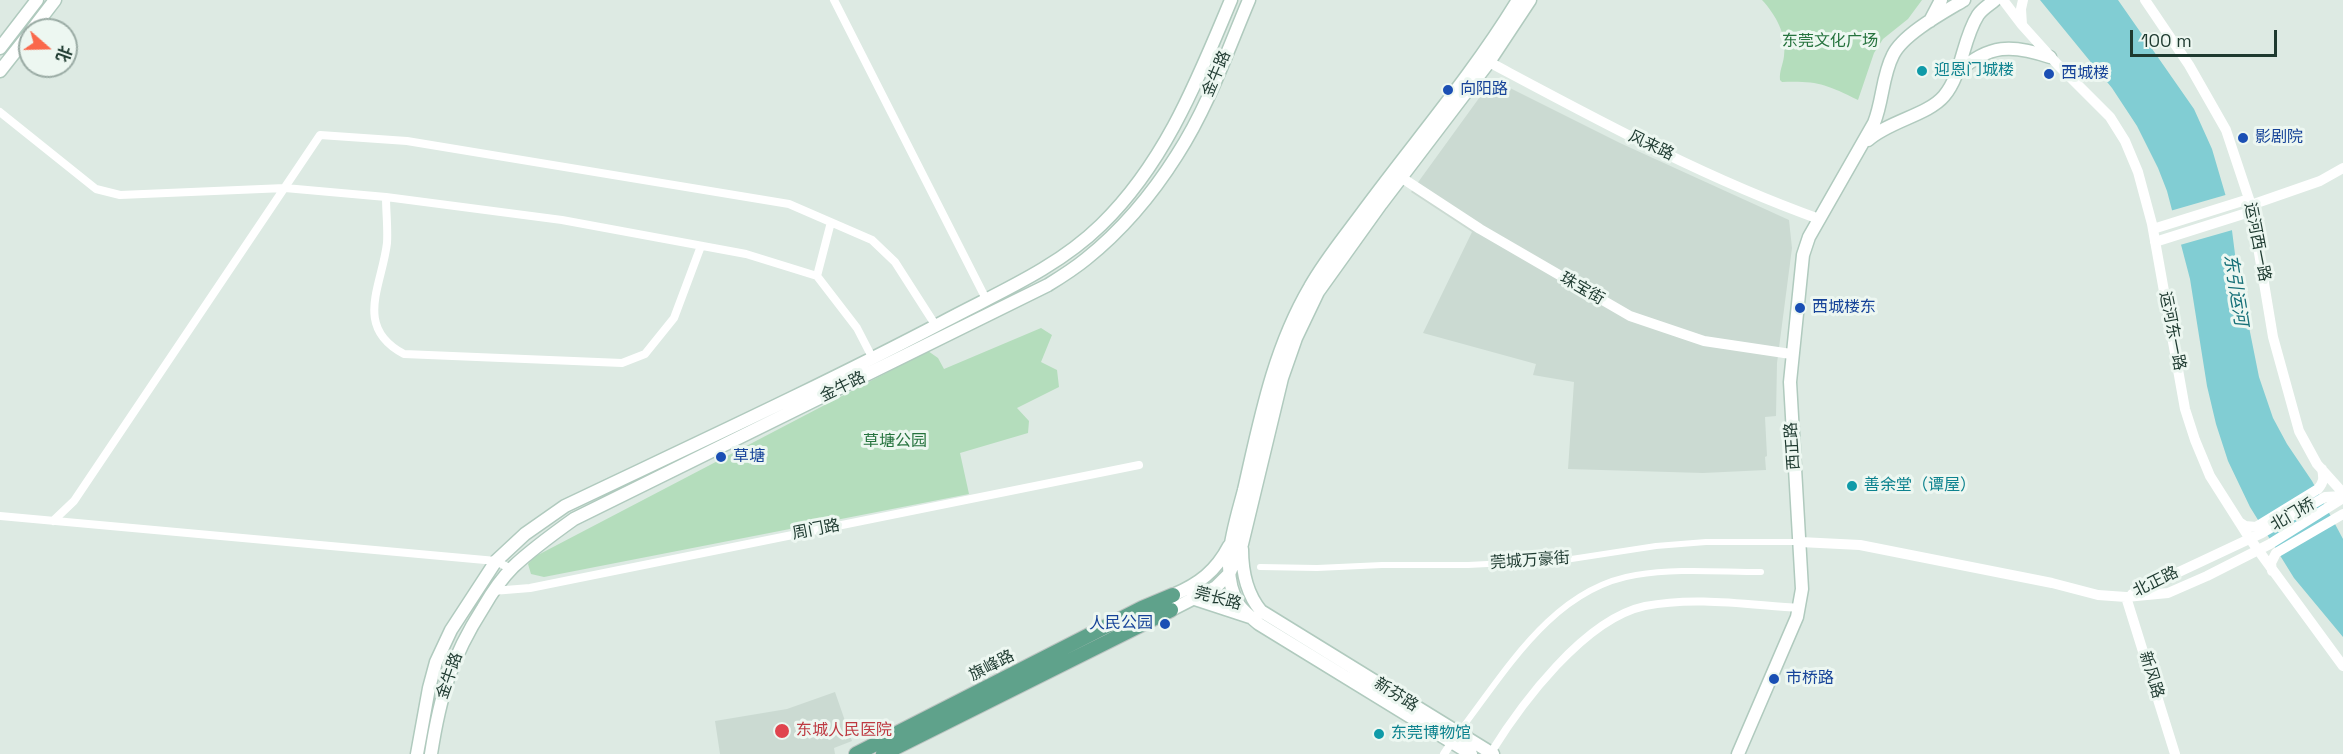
<!DOCTYPE html>
<meta charset="utf-8">
<style>
body{margin:0}
#map{position:relative;width:2343px;height:754px;overflow:hidden;background:#ddeae3;font-family:"Space Grotesk","Noto Sans SC",sans-serif}
canvas{display:block}
.north{position:absolute;left:18px;top:18px;width:60px;height:60px;box-sizing:border-box;background:#edf7f1;border:2px solid #9aaba4;border-radius:50%;rotate:110deg;font-size:16px;font-weight:700;line-height:24px;text-align:center;color:#1e3a30}
.north::after{content:'';display:block;margin:auto;width:21px;height:27px;background:#fa684b;clip-path:polygon(50% 0,100% 100%,50% 72%,0 100%)}
.scale{position:absolute;left:2130px;top:30px;width:147px;height:27px;box-sizing:border-box;border:3px solid #1e3a30;border-top:0;padding-left:8px;font-size:18px;line-height:21px;white-space:nowrap;color:#1e3a30;-webkit-text-stroke:4px #edf7f1;paint-order:stroke}
</style>
<div id="map">
<canvas width="2343" height="754"></canvas>
<div class="north">北</div>
<div class="scale">100 m</div>
</div>
<script>
const g = document.querySelector('canvas').getContext('2d');
g.lineJoin = 'round';
function fill(path, color) { g.fillStyle = color; g.fill(path, 'evenodd'); }
function strokePath(path, color, width, dash) { g.strokeStyle = color; g.lineWidth = width; g.lineCap = dash ? 'butt' : 'round'; g.setLineDash(dash || []); g.stroke(path); }
function write(font, color, halo, rows, align = 'center') {
  g.font = font + ' "Space Grotesk","Noto Sans SC",sans-serif'; g.lineWidth = 6; g.setLineDash([]); g.textBaseline = 'middle'; g.strokeStyle = halo; g.fillStyle = color; for (const [text, x, y, turn = 0] of rows) {
    g.save(); g.translate(x, y); g.rotate((+turn || 0) * Math.PI / 180); g.textAlign = isNaN(turn) ? turn : align; if (halo) g.strokeText(text, 0, 0); g.fillText(text, 0, 0); g.restore();
  }
}
fill(new Path2D(`
 M1506,86L1620,143L1789,220L1792,248L1777,363L1776,416L1765,417L1767,456L1765,457L1766,470L1703,473L1568,469L1574,382L1533,375L1536,364L1423,333L1472,232L1411,192L1482,94L1495,87Z
 M835,692L852,741L834,748L835,754H720L715,721L787,709Z`), '#cbdad2');
fill(new Path2D(`
 M1762,0H1922L1908,19L1883,39L1874,53L1858,100C1825,84 1818,81 1782,82L1780,80C1779,71 1783,65 1784,56C1787,35 1776,15 1762,0Z
 M1041,328L1052,335L1041,362L1057,370L1059,387L1017,408L1029,421L1028,433L960,453L969,494L544,577L531,574L528,564L534,557L928,351L938,358L944,369Z`), '#b4ddbc');
fill(new Path2D(`
 M2040,0H2118L2194,109L2212,149L2229,207L2236,262L2259,377L2273,418L2287,444L2312,481L2343,539V637L2294,578L2250,507L2228,461L2216,424L2207,386L2190,279L2167,191L2158,168L2137,126L2112,88Z`), '#81cdd3');
fill(new Path2D(`
 M2229,194L2236,229L2180,245L2170,211Z`), '#ddeae3');
const secondary = new Path2D(`
 M1930,21L1941,0
 M32,30L55,0
 M0,48L37,0
 M0,71L30,33
 M1958,72C1989,44 2012,44 2050,57
 M1868,140C1889,121 1928,115 1944,96C1963,73 1962,40 1978,15C1982,9 1989,5 1995,0
 M1242,549C1242,571 1246,593 1261,611L1493,754
 M1173,595C1199,584 1216,571 1229,546
 M1192,598L1250,617
 M1171,610L1216,587L1229,574L1242,544L1282,378L1296,338L1318,292L1381,204L1489,62L1530,0
 M417,754L429,688L436,662L451,630L496,561L525,534L565,506C691,446 819,387 943,322C997,293 1056,269 1101,225C1165,163 1197,81 1231,0
 M431,754C440,696 451,658 483,608C491,594 501,579 513,567C532,549 553,534 574,519L1048,285C1061,277 1075,268 1086,259C1121,231 1153,193 1177,155C1208,107 1227,52 1249,0
 M1471,754L1259,624C1252,618 1244,612 1239,605C1218,571 1235,525 1244,490C1260,420 1273,350 1310,287C1325,260 1346,235 1365,209C1416,140 1473,74 1518,0
 M1738,754L1797,617L1802,589L1790,382L1803,255L1809,237L1874,123C1883,101 1882,76 1893,55C1903,34 1944,12 1964,0`);
const primary = new Path2D(`
 M856,754L1142,608L1173,595
 M883,754L1171,610`);
strokePath(secondary, '#b0cabe', 15);
strokePath(primary, '#bcc4c1', 16);
strokePath(new Path2D(`
 M1260,567L1317,568L1382,565H1468L1565,560L1656,546L1706,542H1800
 M1459,732C1506,671 1553,588 1636,575C1677,568 1720,572 1761,572`), '#fff', 6);
strokePath(new Path2D(`
 M834,0L986,299
 M0,112L96,189L120,195L285,188L386,197L562,220L746,254L817,276L857,328L873,359
 M386,197C386,212 388,228 387,243C382,286 353,327 404,354L622,363L645,354L674,318L701,246
 M817,276L831,222
 M0,516L496,561L511,569
 M53,521L74,501L320,135L407,141L789,204L872,240L895,262L936,326
 M493,591L530,588L1139,465
 M1444,754L1452,742
 M1490,754C1521,704 1584,619 1645,606C1695,596 1749,605 1800,608`), '#fff', 8);
strokePath(new Path2D(`
 M2003,0L2022,25L2058,65L2110,117L2125,141L2138,172L2152,224L2185,409L2195,440L2210,476L2250,539L2343,666
 M2145,0L2189,65L2226,130L2251,205L2273,337L2299,431L2317,464L2343,493
 M2022,25L2021,9L2023,0
 M1489,62C1596,119 1704,178 1819,219
 M1396,174L1480,229L1630,316L1704,341L1791,354
 M2251,205L2320,181L2343,168
 M2153,229L2249,199
 M2155,242L2253,211
 M2239,522L2245,526L2256,527L2318,489C2324,482 2324,478 2322,469
 M1800,542L1860,545L2052,583L2098,595L2126,597L2168,593L2207,576L2270,544L2343,498
 M2272,571L2271,563L2276,553L2343,514
 M2132,594L2262,533L2325,497L2343,496
 M2126,597L2175,754`), '#fff', 10);
strokePath(secondary, '#fff', 12);
strokePath(primary, '#5fa28b', 14);
for (const [x, y, r, color] of [
 [1922,71,6,"#0f9aa8"],
 [2049,74,6,"#1a4fb4"],
 [1448,90,6,"#1a4fb4"],
 [2243,138,6,"#1a4fb4"],
 [1800,308,6,"#1a4fb4"],
 [721,457,6,"#1a4fb4"],
 [1852,486,6,"#0f9aa8"],
 [1165,624,6,"#1a4fb4"],
 [1774,679,6,"#1a4fb4"],
 [782,731,8,"#e0444e"],
 [1379,734,6,"#0f9aa8"]
]) { const dot = new Path2D(); dot.arc(x, y, r, 0, 2 * Math.PI); g.fillStyle = color; g.fill(dot); strokePath(dot, '#edf7f1', 2); }
write('16px', '#26733e', '#edf7f1', [
 ["东莞文化广场",1830,42],
 ["草塘公园",895,442]
]);
write('16px', '#0d838f', '#edf7f1', [
 ["迎恩门城楼",1934,71],
 ["善余堂（谭屋）",1864,486],
 ["东莞博物馆",1391,734]
], 'left');
write('16px', '#1e3a30', '#edf7f1', [
 ["金牛路",1217,74,-67],
 ["风来路",1651,146,25],
 ["运河西一路",2257,242,79],
 ["珠宝街",1582,289,30],
 ["运河东一路",2172,331,79],
 ["金牛路",843,387,-26],
 ["西正路",1793,446,-94],
 ["北门桥",2293,515,-30],
 ["周门路",816,530,-11],
 ["莞城万豪街",1530,561,-4],
 ["北正路",2156,582,-26],
 ["莞长路",1218,599,15],
 ["旗峰路",992,666,-27],
 ["新风路",2151,675,73],
 ["金牛路",450,676,-71],
 ["新芬路",1396,695,32]
]);
write('16px', '#164399', '#edf7f1', [
 ["西城楼",2061,74],
 ["向阳路",1460,90],
 ["影剧院",2255,138],
 ["西城楼东",1812,308],
 ["草塘",733,457],
 ["人民公园",1153,624,"right"],
 ["市桥路",1786,679]
], 'left');
write('16px', '#be3a42', '#edf7f1', [
 ["东城人民医院",796,731]
], 'left');
write('italic 18px', '#167078', '#edf7f1', [
 ["东引运河",2235,290,81]
]);
</script>
